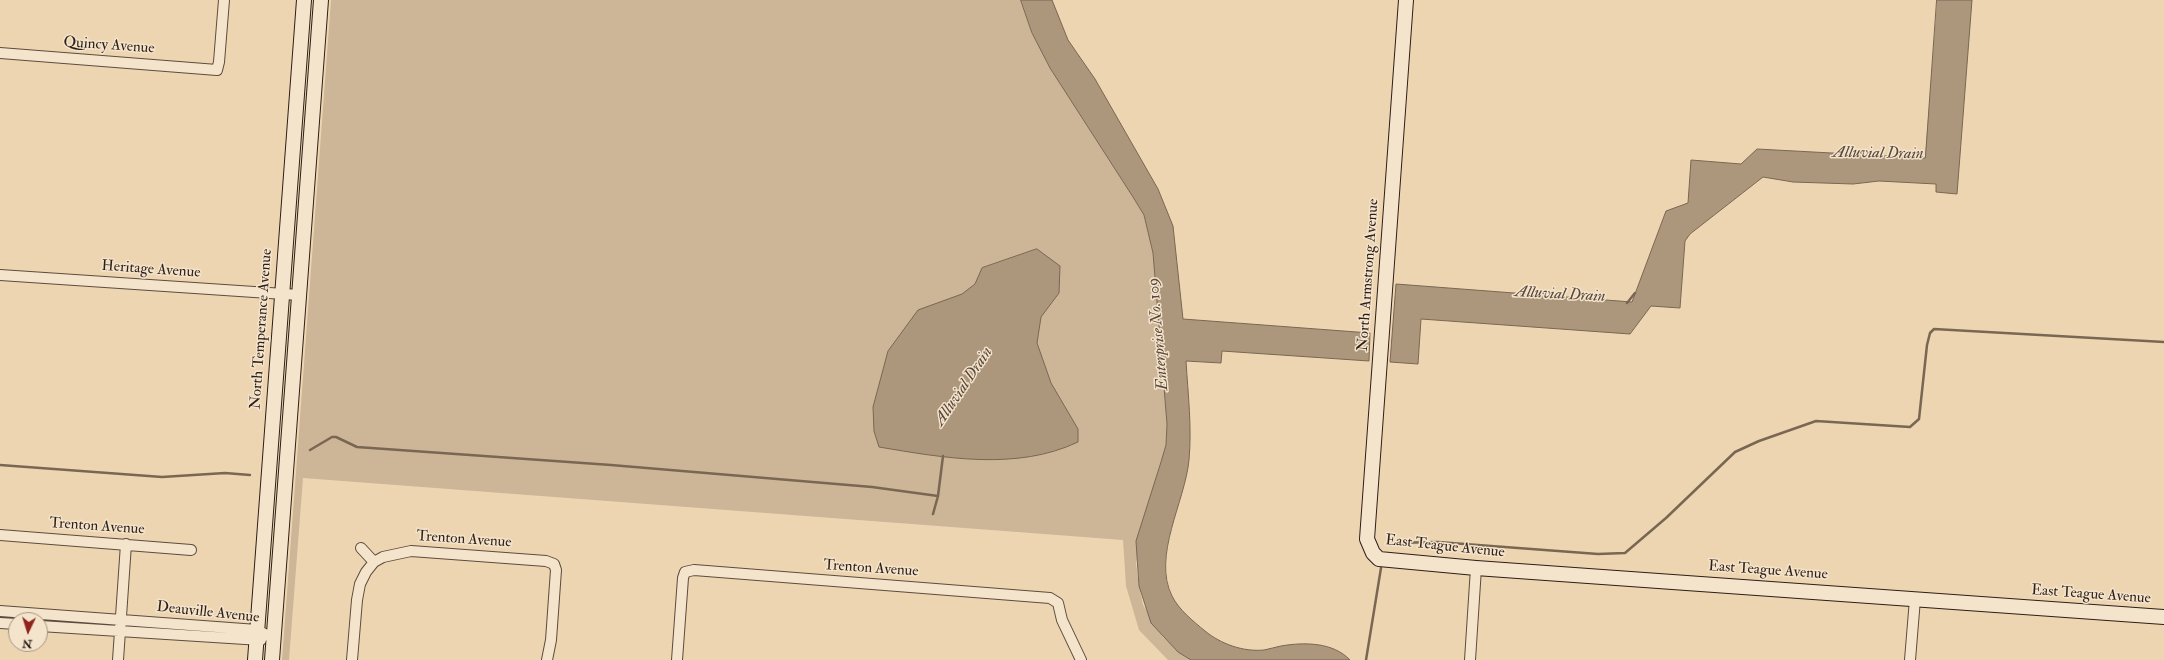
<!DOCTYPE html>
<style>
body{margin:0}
#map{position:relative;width:2164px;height:660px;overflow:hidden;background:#eed5b1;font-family:"IM FELL Double Pica",serif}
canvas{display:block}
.north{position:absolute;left:8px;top:612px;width:40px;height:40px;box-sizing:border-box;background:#f4e4cc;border:1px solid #a49584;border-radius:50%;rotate:184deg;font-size:11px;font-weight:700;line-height:16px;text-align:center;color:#2d1e17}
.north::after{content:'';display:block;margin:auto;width:14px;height:18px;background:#8f2418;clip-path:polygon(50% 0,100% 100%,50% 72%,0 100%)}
</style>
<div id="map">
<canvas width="2164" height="660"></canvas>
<div class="north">N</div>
</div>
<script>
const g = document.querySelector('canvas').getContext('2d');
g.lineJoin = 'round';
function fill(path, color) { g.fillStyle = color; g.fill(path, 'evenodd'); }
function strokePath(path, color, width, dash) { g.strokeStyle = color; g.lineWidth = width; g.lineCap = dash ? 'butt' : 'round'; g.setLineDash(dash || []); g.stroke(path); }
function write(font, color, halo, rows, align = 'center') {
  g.font = font + ' "IM FELL Double Pica",serif'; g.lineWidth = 3; g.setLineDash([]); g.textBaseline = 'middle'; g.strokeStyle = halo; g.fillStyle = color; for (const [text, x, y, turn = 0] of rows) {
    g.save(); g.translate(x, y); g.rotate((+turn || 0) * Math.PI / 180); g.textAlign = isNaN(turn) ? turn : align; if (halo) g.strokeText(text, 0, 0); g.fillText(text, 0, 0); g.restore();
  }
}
fill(new Path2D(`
 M331,0H1021L1032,33L1050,68L1133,197L1144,215L1153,253L1167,424L1166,445L1150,501L1136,563L1139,586L1143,605L1163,637L1191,660H1168L1139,630L1126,586L1123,540L303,478L289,660H282Z`), '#cdb697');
const water = new Path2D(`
 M1021,0H1052L1068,40L1095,79L1158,189L1173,226L1183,319L1370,333L1369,361L1222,351L1221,363L1186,361C1188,394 1192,427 1189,460C1185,502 1152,556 1172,596C1179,610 1193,621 1205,631C1221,644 1243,652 1264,650C1270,649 1275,647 1281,646C1304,642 1333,642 1350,660H1191L1178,652L1151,623L1139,586L1136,541L1161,462L1166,445L1167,424L1153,253L1144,215L1133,197L1050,68L1032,33Z
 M1937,0H1972L1957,194L1936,192V184L1879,181L1853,184L1793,182L1763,177L1690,234L1685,241L1680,308L1651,306L1630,334L1421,319L1418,364L1390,362L1396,284L1632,302L1666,211L1688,203L1691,160L1741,164L1757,149L1925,158Z
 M1037,249L1060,266L1059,293L1041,317L1037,343L1051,383L1078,429V442C1017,471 944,458 879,447L874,431L873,407L888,351L918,310L962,294L975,284L982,268Z`);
fill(water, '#ac977d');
strokePath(water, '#796754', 1);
strokePath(new Path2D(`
 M1627,303L1635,293
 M310,450L332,437H336L357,447L611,465L872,487L938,496
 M0,465L162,477L225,473L250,475
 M933,514L938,496L943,456
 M1391,545L1392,543L1438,542L1598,554L1625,553L1666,518L1735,452L1759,441L1816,421L1910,427L1919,419L1927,345L1930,333L1934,329L2164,342
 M1366,660L1381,568`), '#796754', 2.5);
const street = new Path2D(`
 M0,53L217,70L219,62L224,0
 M0,275L299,295
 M0,535L191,550
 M361,548L374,562
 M0,611L257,630L273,638
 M0,623L16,624
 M40,626L261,640
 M118,660L126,544
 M352,660L357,600L360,584L366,572L374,562L383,557L411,551L546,561L554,564L556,570L551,640L547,660
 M677,660L683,578L685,572L694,570L1050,598L1058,603L1062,620L1081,660
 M1470,660L1476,568
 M1910,660L1915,599`);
const secondary = new Path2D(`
 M1406,0L1367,539L1373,553L1379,559L1476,568L2164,617
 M255,660L304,0
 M272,660L321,0`);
strokePath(street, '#5d4c3e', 12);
strokePath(secondary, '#2d1e17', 16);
strokePath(street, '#f4e4cc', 10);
strokePath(secondary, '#f4e4cc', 14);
write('15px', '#2d1e17', '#f4e4cc', [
 ["Quincy Avenue",109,46,4],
 ["Heritage Avenue",151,270,4],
 ["North Armstrong Avenue",1369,275,-86],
 ["North Temperance Avenue",262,329,-86],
 ["Trenton Avenue",97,527,4],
 ["Trenton Avenue",464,540,4],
 ["East Teague Avenue",1445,547,6],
 ["Trenton Avenue",871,569,4],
 ["East Teague Avenue",1768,571,4],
 ["East Teague Avenue",2091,595,4],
 ["Deauville Avenue",208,613,6]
]);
write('italic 16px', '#59483b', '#f4e4cc', [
 ["Alluvial Drain",1878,154,1],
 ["Alluvial Drain",1560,295,3],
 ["Enterprise No. 109",1159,334,-95],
 ["Alluvial Drain",964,387,-56]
]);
</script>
